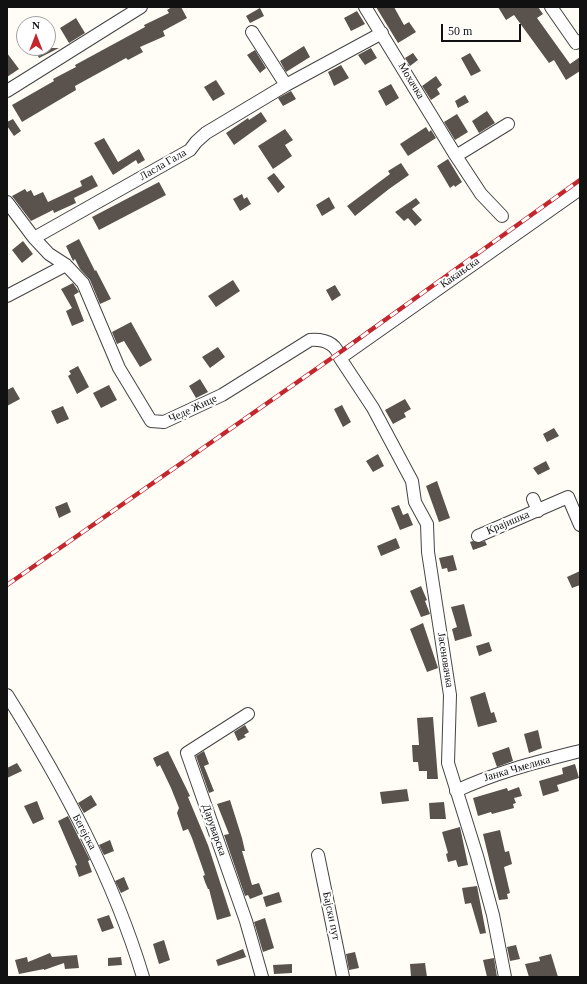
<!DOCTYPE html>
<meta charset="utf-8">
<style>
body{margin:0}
#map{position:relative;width:587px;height:984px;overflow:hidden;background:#fffdf5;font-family:Georgia,serif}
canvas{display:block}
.frame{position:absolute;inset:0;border:8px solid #111;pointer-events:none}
.north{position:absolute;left:16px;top:16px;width:40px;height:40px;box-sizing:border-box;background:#fff;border:1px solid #a0a0a0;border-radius:50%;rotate:0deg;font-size:11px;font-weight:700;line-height:16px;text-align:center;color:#111}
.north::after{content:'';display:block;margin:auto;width:14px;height:18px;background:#c4262e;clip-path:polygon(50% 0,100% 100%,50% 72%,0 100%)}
.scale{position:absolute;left:441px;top:24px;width:80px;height:18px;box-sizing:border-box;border:2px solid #111;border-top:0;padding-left:5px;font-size:12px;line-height:14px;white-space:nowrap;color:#111;-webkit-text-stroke:3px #fff;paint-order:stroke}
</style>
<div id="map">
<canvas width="587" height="984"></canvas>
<div class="frame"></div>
<div class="north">N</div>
<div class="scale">50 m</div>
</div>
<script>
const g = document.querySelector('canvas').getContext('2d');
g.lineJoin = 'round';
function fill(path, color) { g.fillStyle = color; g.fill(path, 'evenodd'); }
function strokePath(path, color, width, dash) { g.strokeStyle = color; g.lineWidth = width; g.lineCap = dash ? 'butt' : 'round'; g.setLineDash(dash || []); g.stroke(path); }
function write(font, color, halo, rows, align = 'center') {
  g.font = font + ' Georgia,serif'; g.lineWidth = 4; g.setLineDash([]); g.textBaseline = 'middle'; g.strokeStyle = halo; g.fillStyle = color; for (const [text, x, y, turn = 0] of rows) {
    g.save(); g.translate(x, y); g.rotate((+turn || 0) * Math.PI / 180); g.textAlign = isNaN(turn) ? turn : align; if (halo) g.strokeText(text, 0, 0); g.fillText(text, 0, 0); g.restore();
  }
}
fill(new Path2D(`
 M172,7H181L187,18L163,31L165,36L140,47L143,52L128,60L126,58L75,86L76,90L22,122L12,105L54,81L53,79L76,67L75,65L145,27L144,25L169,13L167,10Z
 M376,7H394L404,25L409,22L416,32L398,43Z
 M498,7H538L543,14L537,18L570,64L580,57V71L566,80L554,60L549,63L514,15L506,20Z
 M260,8L264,16L250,23L246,16Z
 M357,11L365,24L351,31L344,18Z
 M76,18L85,33L69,43L60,28Z
 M304,46L310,57L286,72L280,61Z
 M34,48H59L39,58Z
 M371,48L377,58L365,65L358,55Z
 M255,50L266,68L260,73L247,55Z
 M7,53L19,69L7,77Z
 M413,53L418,60L410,66L405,58Z
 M470,53L481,71L471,76L461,58Z
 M341,65L349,78L334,86L328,72Z
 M436,76L442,85L437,89L440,94L431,100L422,86Z
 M216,80L225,94L213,101L204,87Z
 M391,84L399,98L386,106L378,91Z
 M291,91L296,99L283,106L278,98Z
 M465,95L469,102L458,108L455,101Z
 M487,111L495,123L479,133L472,121Z
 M261,112L267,121L234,145L226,133L248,118L249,120Z
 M457,114L468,132L455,140L444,122Z
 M13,119L21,131L14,136L7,126V122Z
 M426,127L429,132L431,130L436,138L408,156L400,144Z
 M285,129L293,140L285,145L292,156L273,169L258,146Z
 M104,138L118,162L139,149L145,160L138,164L136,160L113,175L94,143Z
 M448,159L462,182L455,187L454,185L450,188L437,166Z
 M401,163L409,175L389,189L355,216L347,206L390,174L388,171Z
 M274,173L285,187L278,193L267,178Z
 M92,175L98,186L74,198L76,203L54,213L53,210L31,221L12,196L25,189L27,192L31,190L34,196L43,192L48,202L82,186L80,181Z
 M159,182L166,195L99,230L92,217Z
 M242,194L244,199L247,197L251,204L240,211L233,199Z
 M329,197L335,208L322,216L316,205Z
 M416,198L420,203L412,209L422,220L415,226L408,218L404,221L395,212Z
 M79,239L95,271L96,270L111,299L100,304L90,280L80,269L75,259L73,261L66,246Z
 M23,241L33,254L22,263L12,250Z
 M233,280L240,291L216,307L208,296Z
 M73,283L79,292L74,295L84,321L72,326L66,311L72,308L61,289Z
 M335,285L341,295L332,301L326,290Z
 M131,322L152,360L140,367L124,341L117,344L112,332Z
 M218,347L225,357L210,368L202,357Z
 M78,366L89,387L77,394L68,376L71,374L69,371Z
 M200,379L208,392L196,398L189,386Z
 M109,385L117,400L101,408L93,393Z
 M13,387L20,399L7,406V390Z
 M405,399L411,409L404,413L406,417L393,424L385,410Z
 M342,405L351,422L343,427L334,409Z
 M63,406L69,419L57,424L51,411Z
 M554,428L559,436L547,442L543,434Z
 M378,454L384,466L373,472L366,461Z
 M546,461L550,469L538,475L533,468Z
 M437,481L450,518L439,522L426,486Z
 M67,502L71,512L59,518L55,507Z
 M399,505L403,515L408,513L413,525L400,530L391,508Z
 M396,538L400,548L381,556L377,546Z
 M473,541L478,543L485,541L487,545L473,550L470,542Z
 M453,555L457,570L448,572L447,568L442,569L439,558Z
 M580,571V585L572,588L567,577Z
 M421,586L427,600L425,601L430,614L421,617L410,591Z
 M464,604L472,636L455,641L452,629L457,627L451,607Z
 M423,623L438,668L427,672L410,629Z
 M489,642L492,651L479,656L476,646Z
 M485,692L491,713L494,712L497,722L478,727L470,697Z
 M433,717L438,779H427V771H419L418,762H413L412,745H419L417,718Z
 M245,725L249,732L244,735L246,737L238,741L234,732Z
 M538,730L542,748L529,753L524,734Z
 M509,747L513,761L497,767L492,753Z
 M168,751L190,796L188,797L208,845L231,916L217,920L209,889H208L205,882L203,876L205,875L192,838L188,829L183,831L177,813L179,808L171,788L160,765L157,767L153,758Z
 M204,751L209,764L204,766L214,791L209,793L196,756Z
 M17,763L22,771L7,778V768Z
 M575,764L579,778L557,785L559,791L543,796L539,781L563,774L562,768Z
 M519,787L522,796L514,798L516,803L513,804L514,808L492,814L491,812L478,816L473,798L507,788L508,791Z
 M407,789L409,801L382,804L380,792Z
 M91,795L97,805L84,813L78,803Z
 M230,800L242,838L245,851H242L252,885L259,883L263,894L250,899L248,895L245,896L224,835L229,834L217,804Z
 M37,801L44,819L33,824L24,806Z
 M444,802L446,819H430L429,803Z
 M68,816L90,860L88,861L92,872L79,877L75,866L77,865L58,821Z
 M460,827L468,865L458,867L456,860L448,862L446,854L448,853L442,832Z
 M500,830L505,852L509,851L512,864L504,867L510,893L507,894L508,899L499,900L483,834Z
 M110,840L114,851L104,855L99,845Z
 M124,877L129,889L121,893L115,881Z
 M477,886L486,933L480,934L471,903L465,904L462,888Z
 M279,892L282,902L266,907L263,897Z
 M109,915L114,928L102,932L97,919Z
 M265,918L274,948L263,952L254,922Z
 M164,940L170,960L159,964L153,944Z
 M516,945L520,959L510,961L507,947Z
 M243,949L246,957L218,966L216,960Z
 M355,952L359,968L349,970L346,954Z
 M50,953L52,957L77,955L79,968L65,969L64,963L44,970V969L19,974L15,960L27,957L28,962Z
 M551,954L558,977H529L525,964L540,961L539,957Z
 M121,957L122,965L108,966V958Z
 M494,958L497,977H487L483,960Z
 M425,963L427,977H411L410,964Z
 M292,964V973L274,974L273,965Z`), '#5a524d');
const minor = new Path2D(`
 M365,7L456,156L481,194L502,216
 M551,7L576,43L580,41
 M252,32L286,85
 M7,91L141,7
 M456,156L508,124
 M7,202L34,238L49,254L66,265L83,283L119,368L151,421L164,422L222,395L310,340C324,339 336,343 340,358L373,408L412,481L415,502L427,524L428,552L450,695L448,763L477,856L493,915L505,977
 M34,238L190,150L196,142L206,133L286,85L382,33
 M7,296L66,265
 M340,358L580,189
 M533,499L538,511
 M478,536L568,497L580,525
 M7,695C62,783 113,877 143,977
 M248,714L187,753L246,921L262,977
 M456,791C496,772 537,762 580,751
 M318,855L343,977`);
strokePath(minor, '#444', 14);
strokePath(minor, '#fff', 12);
const rail = new Path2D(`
 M7,585L339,353L580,180`);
strokePath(rail, '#c4262e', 4.5);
strokePath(rail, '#fff', 3, [9]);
write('11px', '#111', '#fff', [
 ["Мохачка",411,81,59],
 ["Ласла Гала",163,165,-30],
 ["Какањска",460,273,-35],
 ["Чеде Жице",193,409,-25],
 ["Крајишка",508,523,-23],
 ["Јасеновачка",445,660,81],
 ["Јанка Чмелика",517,769,-16],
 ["Даруварска",214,830,71],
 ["Бегејска",84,832,62],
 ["Бајски пут",331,916,78]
]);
</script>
